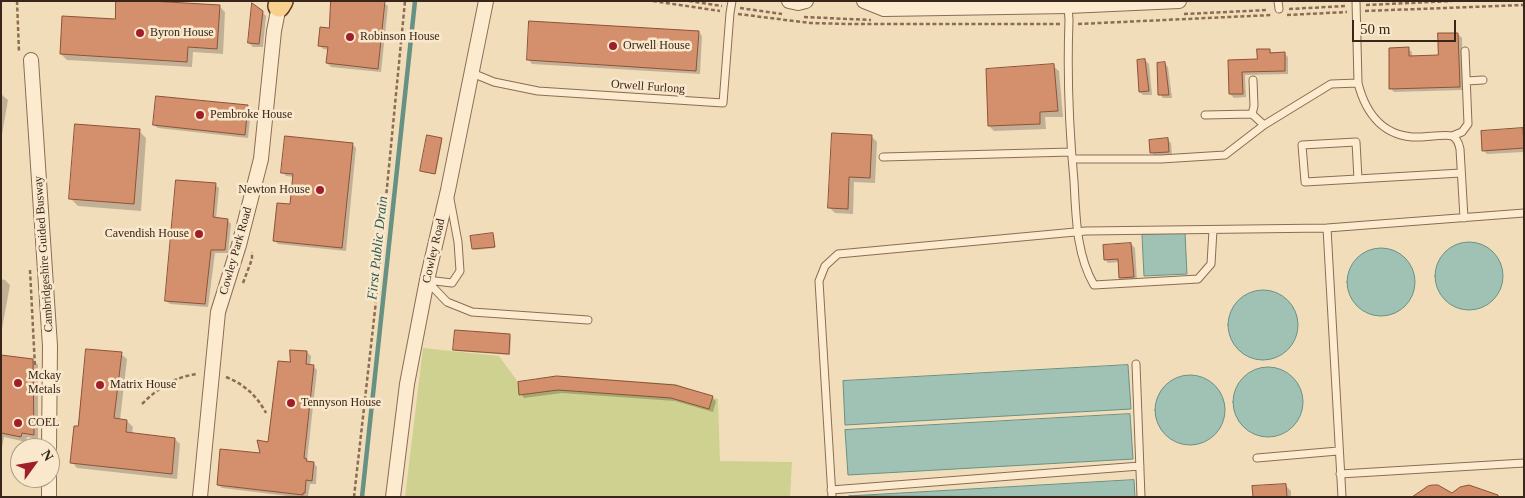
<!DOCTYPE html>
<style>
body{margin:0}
#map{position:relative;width:1525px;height:498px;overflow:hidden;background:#f2ddbb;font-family:"Times New Roman",serif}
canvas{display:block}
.frame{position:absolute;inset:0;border:2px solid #38261a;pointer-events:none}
.north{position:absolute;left:10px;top:438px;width:50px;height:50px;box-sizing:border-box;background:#f9e8cc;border:1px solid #ac9a85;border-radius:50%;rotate:58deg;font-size:14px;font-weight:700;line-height:20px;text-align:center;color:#38261a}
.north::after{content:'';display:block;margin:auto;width:18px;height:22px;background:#a01e29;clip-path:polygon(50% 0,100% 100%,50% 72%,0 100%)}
.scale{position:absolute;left:1352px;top:20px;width:104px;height:22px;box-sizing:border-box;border:2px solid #38261a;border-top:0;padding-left:6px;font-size:15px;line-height:18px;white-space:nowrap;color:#38261a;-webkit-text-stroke:4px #f9e8cc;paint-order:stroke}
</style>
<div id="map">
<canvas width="1525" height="498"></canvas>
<div class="frame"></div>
<div class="north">N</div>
<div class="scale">50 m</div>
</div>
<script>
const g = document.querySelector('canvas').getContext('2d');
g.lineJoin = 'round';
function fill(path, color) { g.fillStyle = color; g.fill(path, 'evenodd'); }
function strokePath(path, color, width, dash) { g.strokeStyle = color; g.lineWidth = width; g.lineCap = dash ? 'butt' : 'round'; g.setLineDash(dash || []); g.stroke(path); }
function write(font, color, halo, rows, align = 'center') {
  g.font = font + ' "Times New Roman",serif'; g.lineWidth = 5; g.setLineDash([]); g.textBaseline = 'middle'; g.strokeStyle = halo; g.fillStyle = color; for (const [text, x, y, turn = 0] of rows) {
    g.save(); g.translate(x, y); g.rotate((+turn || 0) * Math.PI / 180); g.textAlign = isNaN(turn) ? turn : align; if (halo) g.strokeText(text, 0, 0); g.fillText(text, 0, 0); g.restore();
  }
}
fill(new Path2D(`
 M423,348L499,356L518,382L557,376L676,384L718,399L720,461L792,462L790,497H405Z`), '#ced18f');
const water = new Path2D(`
 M1185,233L1187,274L1144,276L1142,235Z
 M1435 276a34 34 0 1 1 68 0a34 34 0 1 1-68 0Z
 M1347 282a34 34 0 1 1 68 0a34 34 0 1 1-68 0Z
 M1228 325a35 35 0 1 1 70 0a35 35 0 1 1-70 0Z
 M1128,365L1131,409L845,425L843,381Z
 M1233 402a35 35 0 1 1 70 0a35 35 0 1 1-70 0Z
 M1155 410a35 35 0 1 1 70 0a35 35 0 1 1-70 0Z
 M1130,414L1133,459L848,475L845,430Z
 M1134,480L1135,497L849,496Z`);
fill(water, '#a0c2b5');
strokePath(water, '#679183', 1);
fill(new Path2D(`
 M117,1H158V3L219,6L225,12L223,54L193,52L192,67L67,60L61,54L116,20Z
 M384,3L388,6L381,72L331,67L327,63L329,50L323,49L319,45L330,29Z
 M262,12L266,16L263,47H253L249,43Z
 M699,32L702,36L700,74L532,64L529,60Z
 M1458,34L1462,38L1463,90L1394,92L1390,88L1408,49L1412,52V57H1439Z
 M1269,50L1273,54H1285L1288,57V74L1245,75L1246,97L1234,98L1230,94L1229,61L1258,60Z
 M1145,60L1149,64L1152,95H1143L1140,92Z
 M1164,63L1168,67L1172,98H1163L1160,94Z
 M1053,66L1059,71L1063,117H1045L1046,129L994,131L989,126Z
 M1,94L8,100L1,140Z
 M247,107L251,110L248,138L158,128L154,125Z
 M1523,129L1524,152L1487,154L1484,151Z
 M139,131L146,138L141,211L78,206L70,198Z
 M871,136L877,142L875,183L854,182L853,214L835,213L830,208Z
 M441,139L442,141L436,174L423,172L422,170Z
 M1168,140L1171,143L1172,155L1155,156L1151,152Z
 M352,144L356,148L346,251L278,244L275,241L291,206L294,177L286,176L283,172Z
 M215,185L219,188L216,219L227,220L231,224L228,253H215L208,307L170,304L166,301Z
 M492,234L495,248L475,250L473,249Z
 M1131,244L1135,248L1137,281H1124L1120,278L1119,262L1108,263L1105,259Z
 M1,279L5,280L10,285L1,334Z
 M510,336L511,337L510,355L456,351L455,350Z
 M307,352L311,356L310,366H313L317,370L307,461L314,463L317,467L316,484H310L308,496L296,497L222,488L218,485L261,454L269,444L291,364Z
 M121,354L127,359L120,420L127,421L133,427L132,434L175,439L180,444L177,479L77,468L72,462L79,427Z
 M1,356L33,360L38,365V439L27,437L26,442L4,437L1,453Z
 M520,383L712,398L716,401L713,412L675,401L562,393L524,398L521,394Z
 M1285,485L1291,491V497H1254Z`), '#0003');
strokePath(new Path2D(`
 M362,497L415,1`), '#679183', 4.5);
const building = new Path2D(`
 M116,1H151L220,5L217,49L188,47L187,62L60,54L62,16L115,19Z
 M331,1H385L378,69L326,63L328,47L318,46L320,27L329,28Z
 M252,3L263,11L259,44L248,43Z
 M529,21L699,31L696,71L527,60Z
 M1438,33H1458L1460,87L1389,89V48L1409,47V56L1438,55Z
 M1257,49H1270V53L1285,52V71L1242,72L1243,94H1229L1228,60L1257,59Z
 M1145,59L1149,91L1139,92L1137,60Z
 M1165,62L1169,95H1158L1157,63Z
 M1054,64L1058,111L1040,112V124L988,126L986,69Z
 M156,96L248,105L245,135L153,125Z
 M75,124L140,129L134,204L69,199Z
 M1523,128L1524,148L1482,151L1481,131Z
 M832,133L872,135L870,178L849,177L848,209L828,208Z
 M427,135L442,138L435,174L420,171Z
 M285,136L353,143L342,248L273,241L277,203L290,204L293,174L281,173Z
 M1168,138L1169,152L1150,153L1149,140Z
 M176,180L216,183L213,217L228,219L225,250H211L205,304L165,301Z
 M493,233L495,247L472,249L470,236Z
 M1131,243L1134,277L1119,278L1118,259L1104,260L1103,245Z
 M455,330L510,334L509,354L453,350Z
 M86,349L122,352L114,418L127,420L126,432L175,438L172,474L70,463L74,426H78Z
 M290,350L307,351L306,364L314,365L304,458L307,459L306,461L314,462L312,481L306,480L305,493H303V495L217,485L220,449L260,453L257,440L268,442L278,361L290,362Z
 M1,355L33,359L34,435L22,433L21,437L1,433Z
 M557,376L675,385L713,396L709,409L671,398L558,390L519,395L518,382Z
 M1286,484L1287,497H1253L1252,486Z
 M1433,485H1438L1452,493L1460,487L1469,485L1498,495V497H1412L1428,486Z`);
fill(building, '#d4906d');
strokePath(building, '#8c5237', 1);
const service = new Path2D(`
 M1278,1L1279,9
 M1356,1L1358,83C1366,115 1385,138 1420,137C1428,137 1446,134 1452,136C1457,138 1459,144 1460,149L1464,218
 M1068,6L1069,20C1067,74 1069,127 1074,181C1076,216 1076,254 1094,285L1198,279L1211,264L1213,230
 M472,73L494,82L538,91L723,103L730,13L732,1
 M1467,81L1483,80
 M1252,114L1254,106L1253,80
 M1205,115L1252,114L1264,125
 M1452,136L1462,132L1468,124L1465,51
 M883,157L1071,152
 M1072,159H1161L1225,155L1264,125L1331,84L1358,83
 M1358,179L1356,142L1302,145L1305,182L1461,173
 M427,280L452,283L460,271L458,242L450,199
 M427,281L447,302L472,312L588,320
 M1136,364L1141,497
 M1257,458L1338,451
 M1340,474L1524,463
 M831,490L1140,466
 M832,497L819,281L825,266L838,254L1086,231L1327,228
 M1342,497L1327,228L1524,213`);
const minor = new Path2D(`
 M789,1L798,3L806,1
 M864,1L884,9L1068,6L1179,1
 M31,60L50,346L49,448
 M49,497V478
 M200,497L218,312L239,245L261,159L274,31L280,1
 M393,497L407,384L427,280L448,190L486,1`);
const primary = new Path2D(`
 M279,6L282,1`);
strokePath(service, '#8b6c54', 9);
strokePath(minor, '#8b6c54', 16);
strokePath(primary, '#583b29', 24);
strokePath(new Path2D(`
 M17,1L19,52
 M653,1L720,11
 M689,1L722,6
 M1366,5L1452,1
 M740,8L782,14
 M1289,9L1346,6
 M1365,11L1524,5
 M738,14L810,23L847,24H1060
 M1184,14L1268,10
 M1287,15L1347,12
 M804,17L871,20
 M1078,24L1272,15
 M30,270L35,367
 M243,283L252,259V252
 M226,377C244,384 257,396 266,413
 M142,404C158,388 176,376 198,374
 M354,497L376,301L405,1`), '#8b6c54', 2.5, [4, 2.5]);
strokePath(service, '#fcebcf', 7);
strokePath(minor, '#fcebcf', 14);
strokePath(primary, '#fad08e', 21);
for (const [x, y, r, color] of [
 [140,33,5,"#a01e29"],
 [350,37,5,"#a01e29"],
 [613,46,5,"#a01e29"],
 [200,115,5,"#a01e29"],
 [320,190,5,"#a01e29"],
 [199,234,5,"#a01e29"],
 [18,383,5,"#a01e29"],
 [100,385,5,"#a01e29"],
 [291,403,5,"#a01e29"],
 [18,423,5,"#a01e29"]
]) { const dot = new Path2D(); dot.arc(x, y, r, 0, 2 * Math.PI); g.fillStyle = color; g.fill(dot); strokePath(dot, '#f9e8cc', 2); }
write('12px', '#38261a', '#f9e8cc', [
 ["Byron House",150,33],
 ["Robinson House",360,37],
 ["Orwell House",623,46],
 ["Pembroke House",210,115],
 ["Newton House",310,190,"right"],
 ["Cavendish House",189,234,"right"],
 ["Mckay",28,376],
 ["Metals",28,390],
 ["Matrix House",110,385],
 ["Tennyson House",301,403],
 ["COEL",28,423]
], 'left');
write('12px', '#38261a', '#f9e8cc', [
 ["Orwell Furlong",648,87,4],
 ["Cowley Park Road",236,251,-74],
 ["Cowley Road",434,251,-77],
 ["Cambridgeshire Guided Busway",44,254,-94]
]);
write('italic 14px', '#285a52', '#f9e8cc', [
 ["First Public Drain",378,248,-84]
]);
</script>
